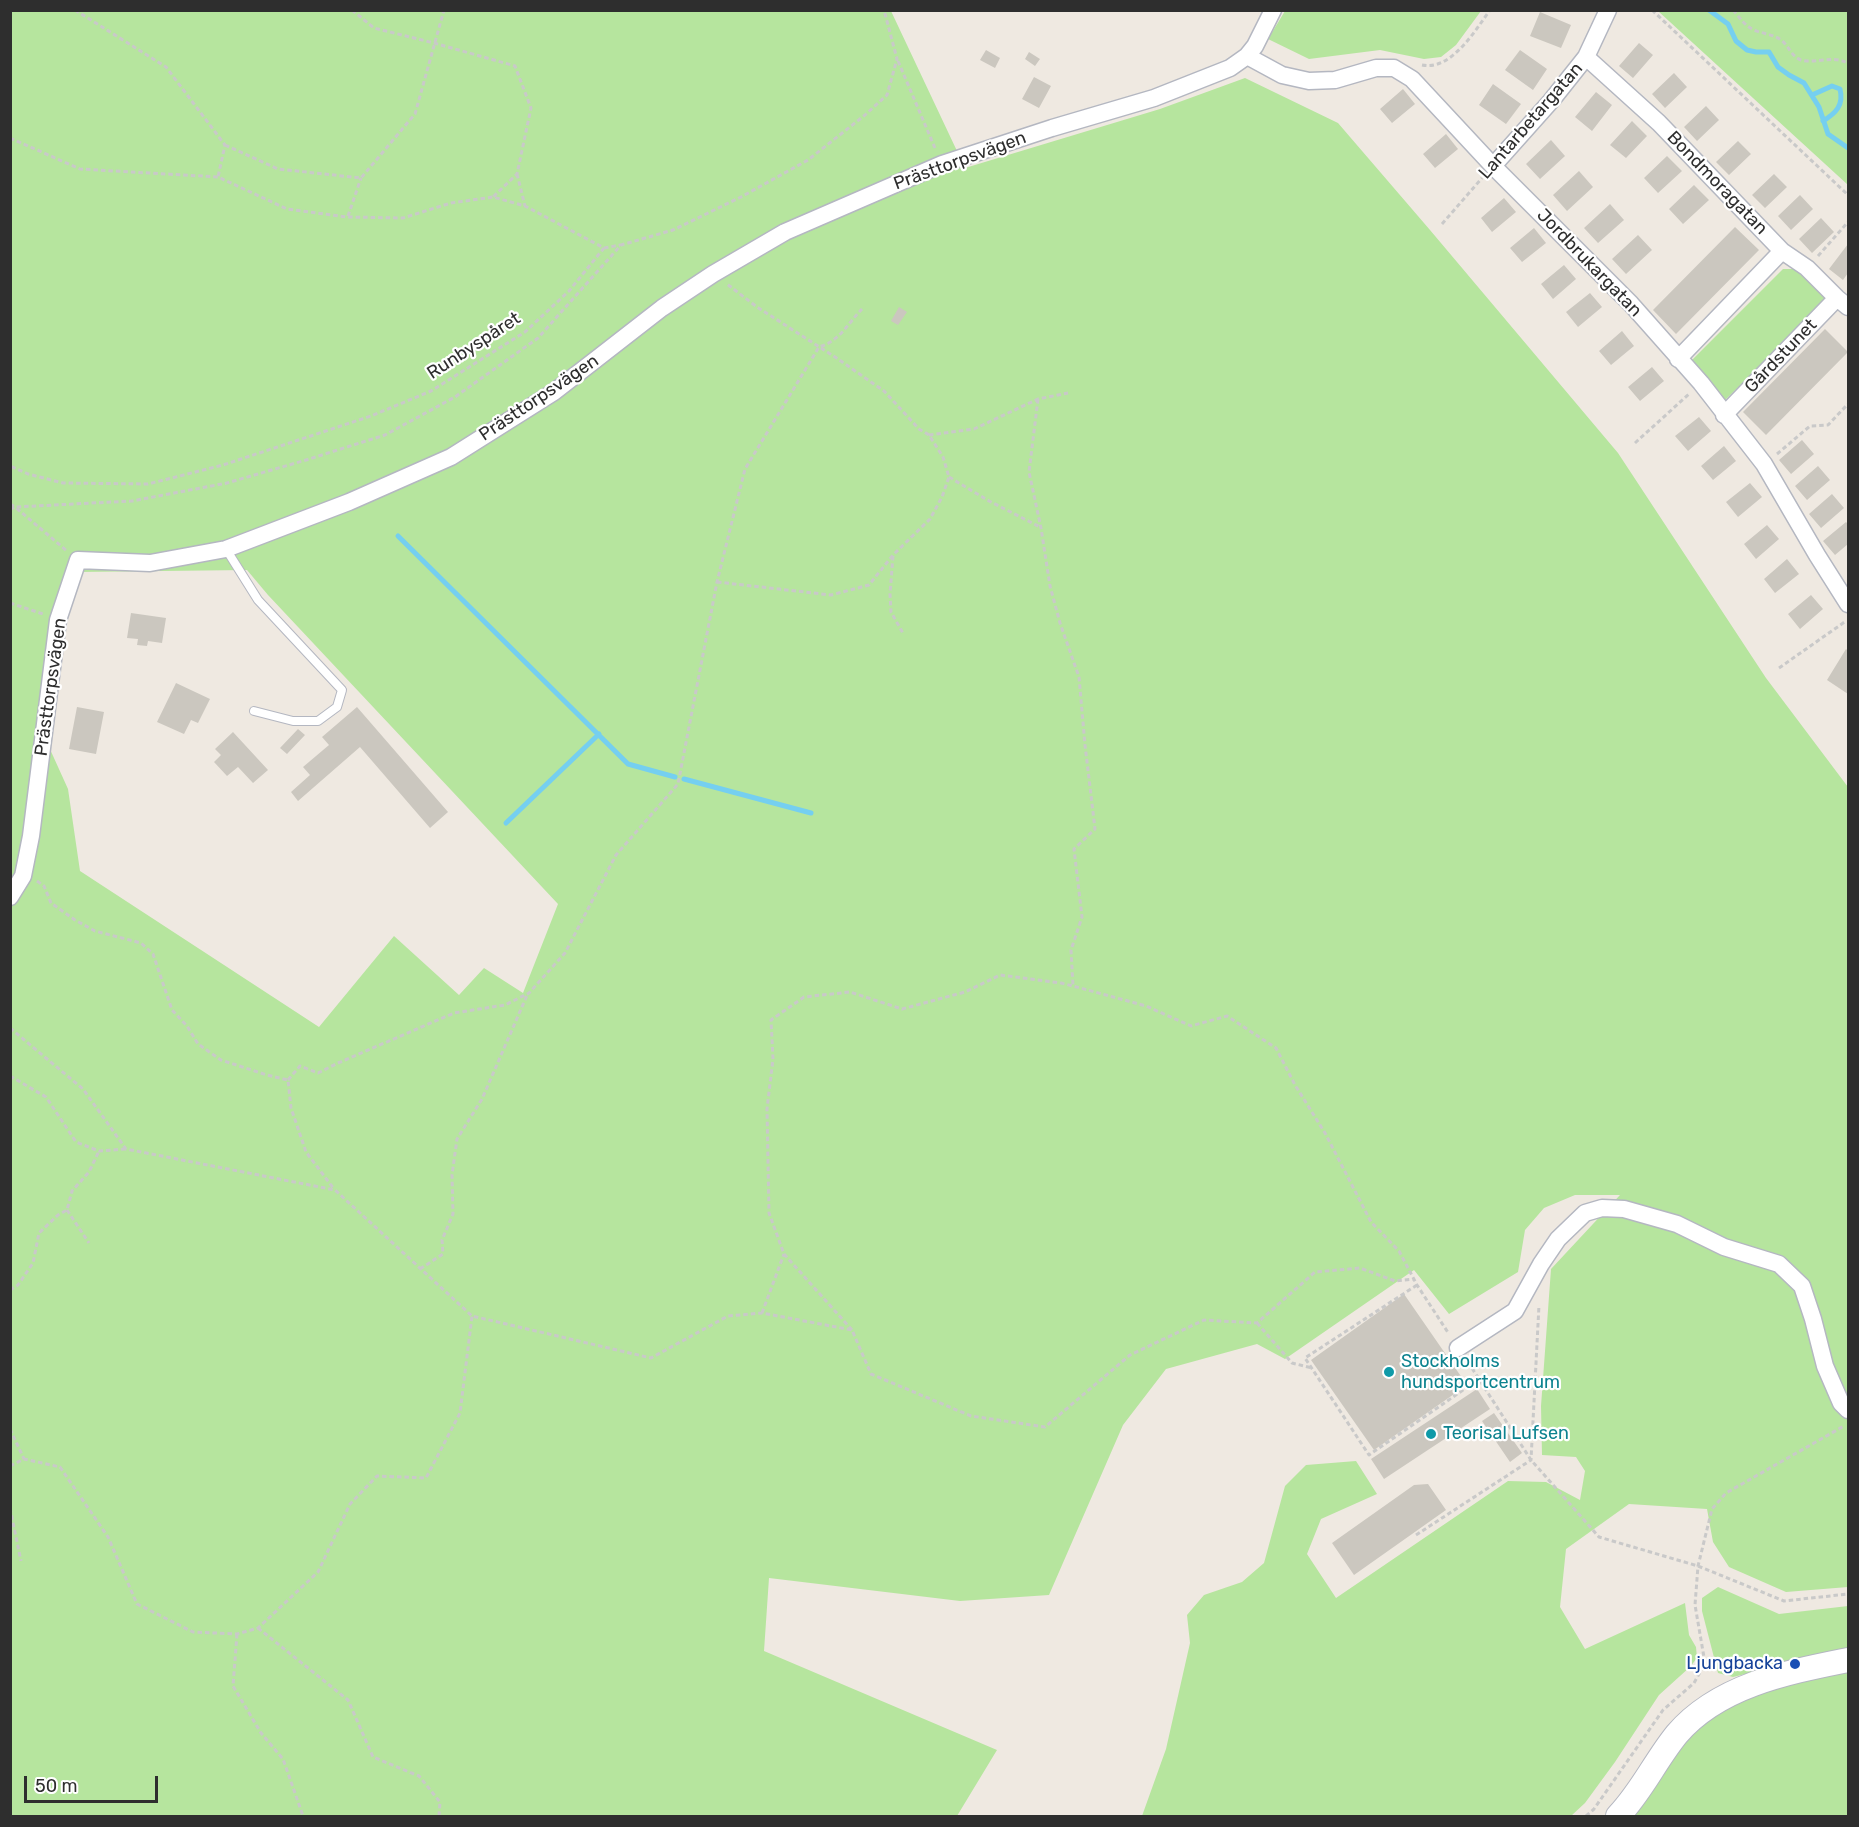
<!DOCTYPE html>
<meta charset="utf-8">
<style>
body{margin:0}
#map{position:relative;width:1859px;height:1827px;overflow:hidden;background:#efe9e1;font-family:Rubik,sans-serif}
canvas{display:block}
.frame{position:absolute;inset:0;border:12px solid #2e2e2e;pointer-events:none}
.scale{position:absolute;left:24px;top:1776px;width:134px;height:27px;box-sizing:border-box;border:3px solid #2e2e2e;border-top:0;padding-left:8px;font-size:18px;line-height:21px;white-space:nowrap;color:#2e2e2e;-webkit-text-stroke:4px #fff;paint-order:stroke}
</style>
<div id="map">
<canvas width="1859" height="1827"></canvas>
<div class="frame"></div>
<div class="scale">50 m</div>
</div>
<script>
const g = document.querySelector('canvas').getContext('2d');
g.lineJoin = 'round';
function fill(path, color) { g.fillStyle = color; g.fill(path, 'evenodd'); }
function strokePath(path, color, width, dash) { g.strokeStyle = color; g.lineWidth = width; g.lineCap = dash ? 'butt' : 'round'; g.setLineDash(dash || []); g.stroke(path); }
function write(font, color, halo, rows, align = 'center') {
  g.font = font + ' Rubik,sans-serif'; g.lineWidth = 4.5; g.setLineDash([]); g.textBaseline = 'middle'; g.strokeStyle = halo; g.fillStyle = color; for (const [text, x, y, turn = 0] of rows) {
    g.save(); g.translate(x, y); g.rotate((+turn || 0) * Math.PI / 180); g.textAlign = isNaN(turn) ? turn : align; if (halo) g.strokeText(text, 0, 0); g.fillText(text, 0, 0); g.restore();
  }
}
fill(new Path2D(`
 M11,11H891L965,168L1160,109L1245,78L1338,123L1430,230L1618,453L1766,678L1848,787V1587L1786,1592L1729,1567L1713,1542L1707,1509L1629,1504L1566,1549L1560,1607L1585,1649L1685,1603L1689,1635L1696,1647L1697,1658L1690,1667L1659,1695L1615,1762L1585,1803L1571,1816H1142L1166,1749L1190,1643L1187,1615L1204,1595L1242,1582L1264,1563L1285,1486L1306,1465L1356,1461L1377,1494L1321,1519L1307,1554L1336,1598L1508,1481L1546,1482L1580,1500L1585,1471L1576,1457L1542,1455L1541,1406L1551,1269L1620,1195H1575L1544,1208L1525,1230L1518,1272L1449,1314L1414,1270L1285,1359L1257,1344L1166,1369L1123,1425L1049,1595L960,1601L769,1578L764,1651L997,1750L957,1816H11ZM247,570L268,595L558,904L523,993L484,968L459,995L394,936L319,1027L80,871L68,789L49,747L61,620L78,572Z
 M1285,11V10L1481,11L1456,45L1441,57L1424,59L1380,50L1309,59L1268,39Z
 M1658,11H1848V185Z
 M1783,269H1797L1827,295L1828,301L1725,400L1692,360Z
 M1718,1587L1779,1614L1848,1606V1649L1733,1677L1718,1673L1702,1611V1598Z
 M1848,1669V1816H1627L1664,1760L1705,1718L1761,1691Z`), '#b6e59e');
strokePath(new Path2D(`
 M1709,10L1728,24L1736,41L1747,50L1756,52H1769L1778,67L1789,75L1804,83L1819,107L1828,134L1848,148
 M1812,95L1832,86L1840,89C1844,105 1836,113 1823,121
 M398,536L628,764L675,777
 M684,779L811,813
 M506,823L599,734`), '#75cff0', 5);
fill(new Path2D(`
 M1540,12L1571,25L1561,48L1530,36Z
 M1639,43L1653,55L1633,78L1619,66Z
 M986,50L1000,58L995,68L980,60Z
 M1520,50L1547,69L1533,90L1505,70Z
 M1029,52L1040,59L1035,66L1025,59Z
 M1674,73L1687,87L1665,108L1652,94Z
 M1034,77L1051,86L1039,108L1022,99Z
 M1493,84L1521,104L1506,124L1479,105Z
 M1403,89L1415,104L1392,123L1380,109Z
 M1596,92L1612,105L1592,131L1575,117Z
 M1706,106L1719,120L1697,141L1684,127Z
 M1632,121L1647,136L1626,158L1610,145Z
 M1446,134L1458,149L1435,168L1423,154Z
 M1551,140L1565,156L1540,179L1526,164Z
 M1738,141L1751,154L1729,175L1716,162Z
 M1667,156L1682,171L1658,193L1644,178Z
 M1579,171L1593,187L1567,211L1553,195Z
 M1774,174L1787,187L1765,208L1752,195Z
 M1694,185L1709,200L1683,224L1669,209Z
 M1800,195L1813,209L1791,230L1778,216Z
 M1504,198L1516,212L1492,232L1481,218Z
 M1610,204L1624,220L1598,243L1584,228Z
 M1821,218L1834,232L1812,253L1799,239Z
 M1735,227L1759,250L1676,334L1653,310Z
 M1534,228L1546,243L1522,262L1510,248Z
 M1638,235L1652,250L1626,274L1612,259Z
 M1848,244V273L1843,280L1829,269Z
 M1564,265L1576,279L1553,299L1541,284Z
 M1590,293L1602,307L1578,327L1566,312Z
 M899,307L907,312L898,325L891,321Z
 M1825,329L1848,352L1766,435L1743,412Z
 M1622,331L1634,346L1611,365L1599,351Z
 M1652,367L1664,381L1640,401L1628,387Z
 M1699,417L1711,431L1688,451L1675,436Z
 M1802,440L1814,454L1791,474L1779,460Z
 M1724,446L1736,461L1713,480L1701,466Z
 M1818,466L1830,480L1807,500L1795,486Z
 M1750,483L1762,497L1738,517L1726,502Z
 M1832,494L1844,508L1821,528L1809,514Z
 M1846,522L1848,524V544L1835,555L1823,541Z
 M1767,525L1779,539L1756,559L1744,544Z
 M1787,559L1799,574L1775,593L1764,579Z
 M1811,595L1823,609L1800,629L1788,614Z
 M131,613L166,618L162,643L148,641L147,646L137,645L138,639L127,638Z
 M1846,649L1848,651V694L1827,680Z
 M176,683L210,699L198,723L191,720L184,734L157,722Z
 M77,707L104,712L96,754L69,749Z
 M357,707L448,812L430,828L360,747L298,801L291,792L310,775L303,767L329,745L322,737Z
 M298,729L305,735L287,754L280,748Z
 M233,732L268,770L253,783L238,767L227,776L214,762L221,755L215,749Z
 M1404,1294L1467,1385L1374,1450L1311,1360Z
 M1477,1389L1490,1409L1384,1479L1371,1459Z
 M1494,1413L1522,1453L1510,1462L1482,1421Z
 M1428,1484L1446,1510L1354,1575L1332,1543L1414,1485Z`), '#cbc7bf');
const lane = new Path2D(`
 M226,549L258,600L342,690L337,707L318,721H293L254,711`);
const street = new Path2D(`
 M1247,56L1282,75L1309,81L1335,80L1376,68H1394L1412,79L1493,166L1631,304L1701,383L1764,464L1817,555L1848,604
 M1586,57L1659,123L1782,251L1807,268L1837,298L1848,307
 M1493,166L1551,101L1586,57L1608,10
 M1678,359L1782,251
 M1724,415L1837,298
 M10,897L23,876L31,836L58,620L78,560L150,563L226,549L349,502L451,457L554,392L662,308L713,274L785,232L942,164L1052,128L1154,98L1230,68L1247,56L1255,46L1273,10
 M1458,1348L1515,1311L1541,1264L1558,1239L1585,1213L1602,1208L1624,1209L1677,1224L1724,1247L1779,1264L1802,1286L1813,1319L1825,1366L1841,1403L1848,1410`);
const secondary = new Path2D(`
 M1618,1816C1642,1791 1655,1761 1677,1734C1719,1685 1789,1672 1848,1660`);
strokePath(lane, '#b4b7c1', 10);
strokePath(street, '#b4b7c1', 19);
strokePath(secondary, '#b4b7c1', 26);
strokePath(new Path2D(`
 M75,10L166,67L225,145L218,177
 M352,10L374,28L434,43L515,66L531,108L517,174L493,197
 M1652,10L1848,195
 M1733,10C1740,18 1745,26 1754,30C1763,34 1773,34 1781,40C1789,46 1791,56 1801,60C1816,64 1831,55 1848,63
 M898,61L935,148
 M1422,65C1451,71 1475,31 1490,10
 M10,138L80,169L218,177L287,209L347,217L403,218L451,203L493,197L525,206L604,248L569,291L525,332L431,391L371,416L223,465L148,484L63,483L28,474L10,466
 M225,145L278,169L361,178L415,114L444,10
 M517,174L525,206
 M348,216L361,178
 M1442,224L1482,178
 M604,248L620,245
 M1818,256L1848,222
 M1038,399L1029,472L1041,528L1050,586L1060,623L1079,677L1085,745L1095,829L1074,849L1082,917L1071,950L1073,986
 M929,435L974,429L1038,399L1068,393
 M1635,443L1689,394
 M1777,454L1810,426L1828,425L1848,404
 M949,477L989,501L1040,527
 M10,504L15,507L132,501L227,483L306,460L385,435L455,397L538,338L621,245L673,230L741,197L808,160L865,115L887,95L897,59L884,10
 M10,509L15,507L67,551
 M893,556L890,594L891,612L904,635
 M717,582L831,595L869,585L893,555L930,519L942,497L949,477L943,457L929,435L919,429L884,391L835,357L757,307L727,284
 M10,603L43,614
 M1779,668L1846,621
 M37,881L44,886L51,903L75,920L95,931L141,943L153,954L172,1010L187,1026L198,1044L221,1060L267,1075L288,1080L291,1108L306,1152L334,1189
 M10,1028L83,1089L126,1149L335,1190L472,1316L651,1358L728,1316L762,1313L852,1330L871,1374L971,1416L1045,1427L1130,1355L1204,1320L1257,1323L1315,1272L1360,1268L1395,1281L1414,1279
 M10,1076L46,1097L76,1142L99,1151L126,1149
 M288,1080L300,1066L318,1073L338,1063L454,1013L505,1005L529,993L565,953L616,855L678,784L717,582L745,469L819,347C840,341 848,323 862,309
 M67,1210L89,1243
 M420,1269L443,1254L442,1240L453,1214L452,1175L457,1139L482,1099L528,993
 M1417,1285L1305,1358L1369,1455L1479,1379
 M10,1290L18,1285L33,1263L39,1233L58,1215L67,1210L72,1191L89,1172L99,1151
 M762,1313L784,1254
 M1257,1323L1292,1363L1312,1368
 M852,1330L784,1254L769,1213L767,1109L773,1059L771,1020L804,997L850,992L902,1009L965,992L1000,975L1061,983L1073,986L1146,1006L1191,1026L1227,1016L1276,1048L1295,1085L1325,1133L1371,1222L1399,1251L1417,1285L1449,1334
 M1468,1362L1531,1460L1599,1537L1698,1566L1784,1601L1848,1594
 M10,1429L24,1459
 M10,1466L24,1459L60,1467L108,1537L137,1604L193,1632L237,1634L258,1628L318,1572L350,1504L377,1476L426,1478L460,1413L472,1316
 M10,1508L21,1561
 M1416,1535L1531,1460L1539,1305
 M258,1628L348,1700L373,1757L419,1776L440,1802L439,1816
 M237,1634L233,1686L261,1733L283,1759L303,1816
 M1586,1816L1594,1809L1663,1710L1694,1683L1705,1663L1695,1605L1698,1566L1712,1509L1726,1493L1844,1426`), '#c9c9c9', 3, [4.5, 3]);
strokePath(lane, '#fff', 8);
strokePath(street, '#fff', 16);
strokePath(secondary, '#fff', 24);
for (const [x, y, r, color] of [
 [1389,1372,6,"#0f9aa8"],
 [1431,1434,6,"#0f9aa8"],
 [1795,1664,6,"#1a4fb4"]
]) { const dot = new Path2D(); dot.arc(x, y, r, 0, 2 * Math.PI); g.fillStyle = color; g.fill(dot); strokePath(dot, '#fff', 2); }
write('18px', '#2e2e2e', '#fff', [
 ["Lantarbetargatan",1531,121,-49],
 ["Prästtorpsvägen",960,161,-20],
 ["Bondmoragatan",1717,183,46],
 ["Jordbrukargatan",1589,263,46],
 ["Runbyspåret",474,346,-33],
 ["Gårdstunet",1781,356,-46],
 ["Prästtorpsvägen",539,398,-34],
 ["Prästtorpsvägen",51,687,-82]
]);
write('18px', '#0d838f', '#fff', [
 ["Stockholms",1401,1362],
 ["hundsportcentrum",1401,1383],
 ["Teorisal Lufsen",1443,1434]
], 'left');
write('18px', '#164399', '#fff', [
 ["Ljungbacka",1783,1664]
], 'right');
</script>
